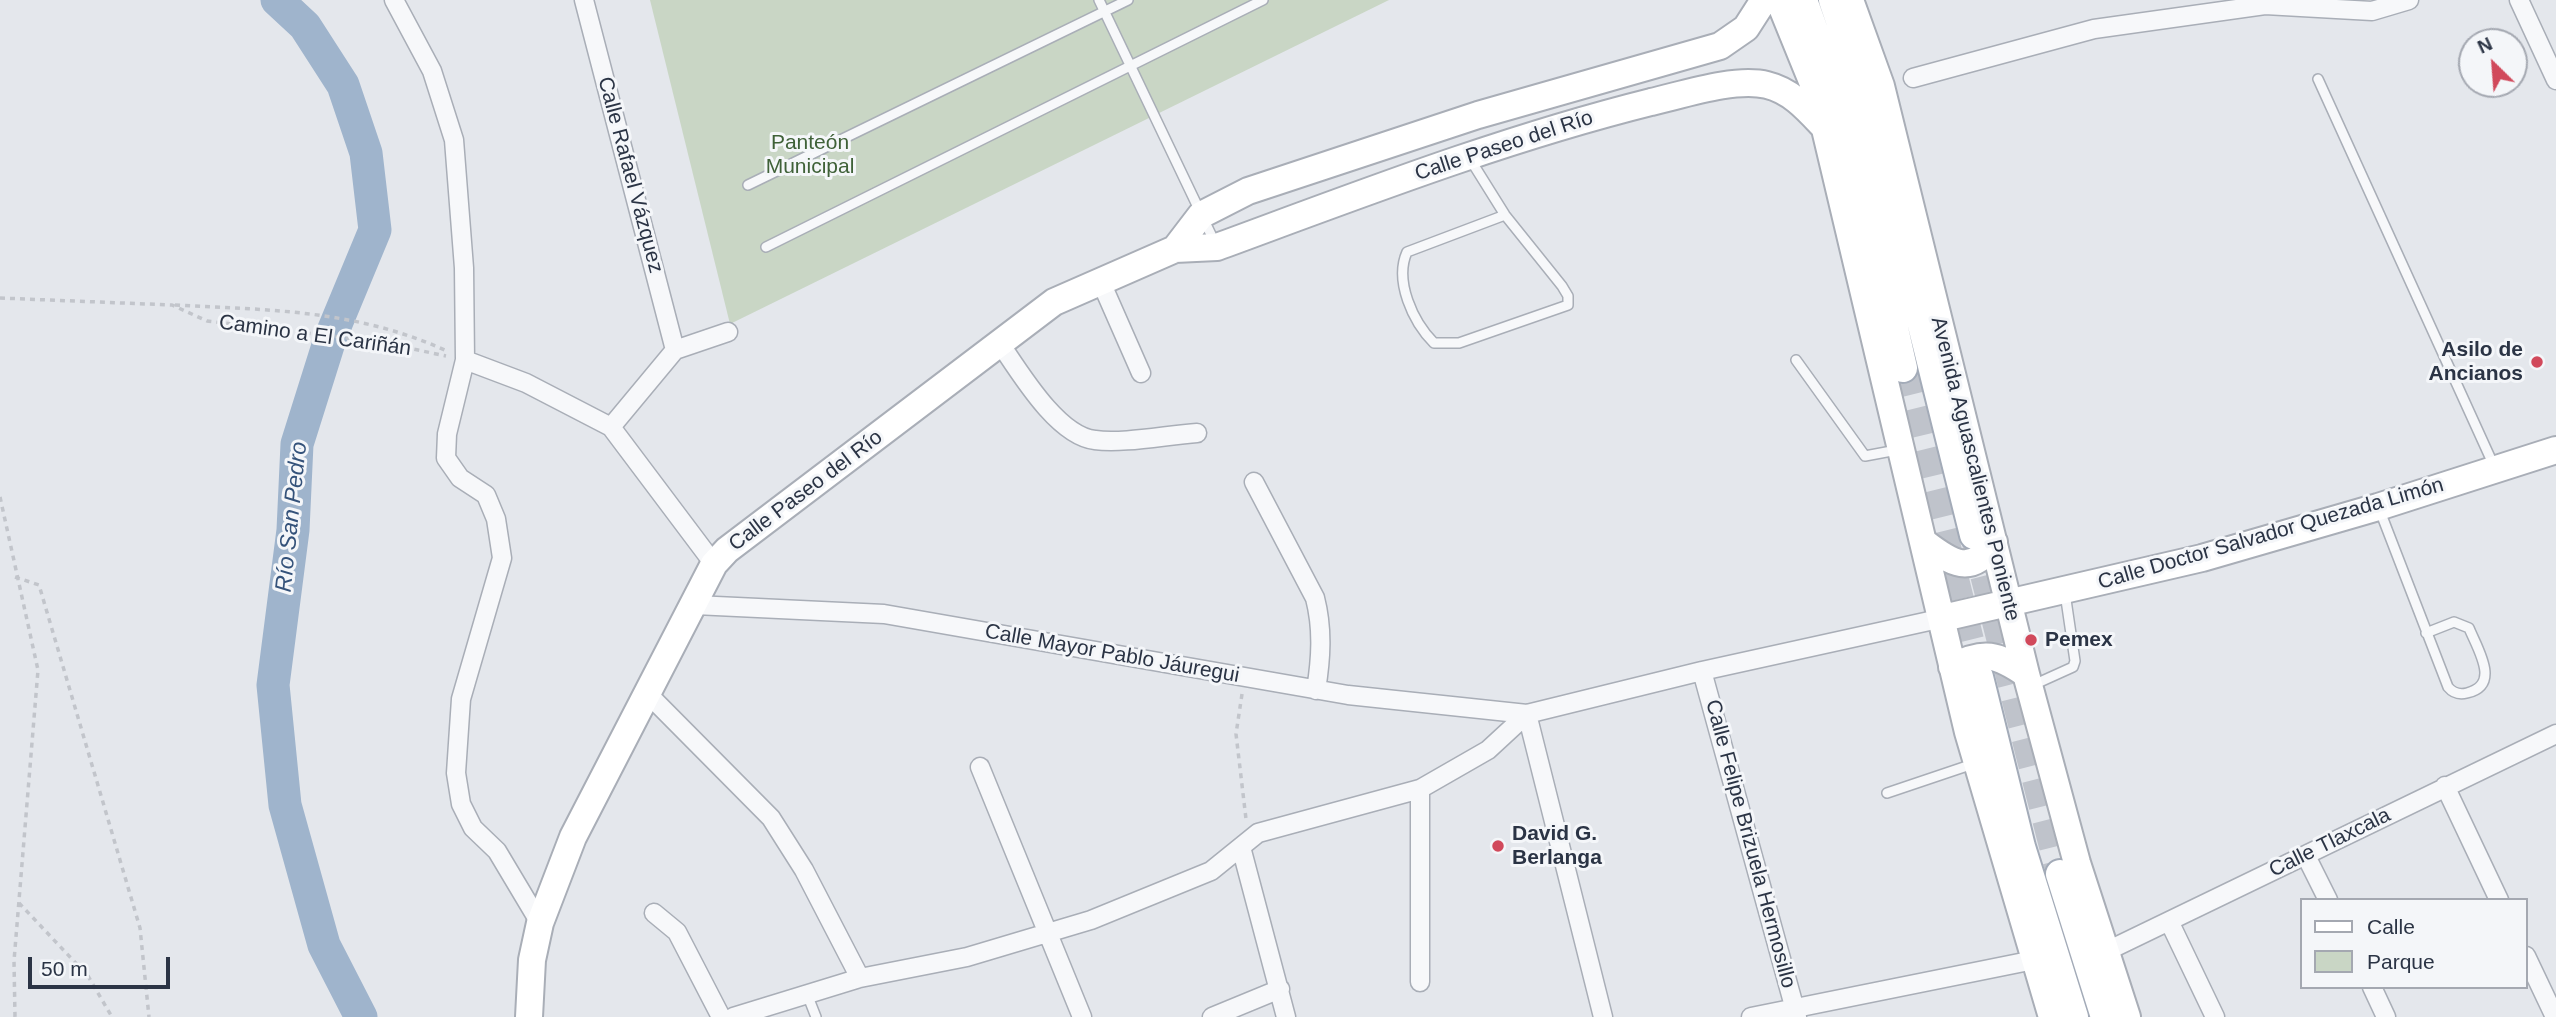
<!DOCTYPE html>
<meta charset="utf-8">
<style>
body{margin:0}
#map{position:relative;width:2556px;height:1017px;overflow:hidden;background:#e4e7ec;font-family:Arial,sans-serif}
canvas{display:block}
.legend{position:absolute;left:2300px;top:898px;width:228px;height:91px;box-sizing:border-box;background:#f4f6f9;border:2px solid #a4a8b1;margin:0;padding:9px 12px;list-style:none;font-size:21px;color:#2b3445}
.legend li{display:flex;align-items:center;gap:14px;height:35px}
.legend b{width:35px;border:2px solid #a4a8b1}
.north{position:absolute;left:2458px;top:28px;width:70px;height:70px;box-sizing:border-box;background:#f4f6f9;border:2px solid #a4a8b1;border-radius:50%;rotate:335deg;font-size:19px;font-weight:700;line-height:28px;text-align:center;color:#2b3445}
.north::after{content:'';display:block;margin:auto;width:24px;height:32px;background:#d1495b;clip-path:polygon(50% 0,100% 100%,50% 72%,0 100%)}
.scale{position:absolute;left:28px;top:957px;width:142px;height:32px;box-sizing:border-box;border:4px solid #2b3445;border-top:0;padding-left:9px;font-size:21px;line-height:24px;white-space:nowrap;color:#2b3445;-webkit-text-stroke:5px #f4f6f9;paint-order:stroke}
</style>
<div id="map">
<canvas width="2556" height="1017"></canvas>
<ul class="legend">
<li><b style="height:9px;background:#fff"></b>Calle</li>
<li><b style="height:19px;background:#c9d6c5"></b>Parque</li>
</ul>
<div class="north">N</div>
<div class="scale">50 m</div>
</div>
<script>
const g = document.querySelector('canvas').getContext('2d');
g.lineJoin = 'round';
function fill(path, color) { g.fillStyle = color; g.fill(path, 'evenodd'); }
function strokePath(path, color, width, dash) { g.strokeStyle = color; g.lineWidth = width; g.lineCap = dash ? 'butt' : 'round'; g.setLineDash(dash || []); g.stroke(path); }
function write(font, color, halo, rows, align = 'center') {
  g.font = font + ' Arial,sans-serif'; g.lineWidth = 6; g.setLineDash([]); g.textBaseline = 'middle'; g.strokeStyle = halo; g.fillStyle = color; for (const [text, x, y, turn = 0] of rows) {
    g.save(); g.translate(x, y); g.rotate((+turn || 0) * Math.PI / 180); g.textAlign = isNaN(turn) ? turn : align; if (halo) g.strokeText(text, 0, 0); g.fillText(text, 0, 0); g.restore();
  }
}
fill(new Path2D(`
 M650,0H1389L730,324Z`), '#c9d6c5');
strokePath(new Path2D(`
 M277,0L305,26L343,85L366,153L375,230L331,336L297,444L293,530L273,685L285,805L324,945L361,1017`), '#9fb4cc', 33);
strokePath(new Path2D(`
 M1903,368L1979,677
 M1974,535L2060,874`), '#bfc3cb', 28, [28, 14]);
const lane = new Path2D(`
 M1099,0L1216,245
 M2318,79L2494,466
 M1470,159L1505,215L1562,286L1568,296V305L1459,343H1434C1413,322 1394,281 1407,252L1505,215
 M748,185L1128,0
 M766,247L1263,0
 M1796,360L1865,456L1897,450
 M2380,511L2448,687C2453,693 2459,695 2467,693C2501,685 2478,650 2469,628L2454,622L2426,633
 M2031,686L2073,667L2075,661L2065,593
 M1887,793L1976,763
 M807,994L816,1017`);
const street = new Path2D(`
 M394,0L432,71L454,140L464,268L465,360L447,434L446,458L460,478L486,495L496,519L502,558L461,699L456,773L461,804L473,828L497,851L540,923
 M584,0L675,350
 M2519,0L2556,80
 M1913,78L2094,29L2265,5L2372,11L2409,0
 M1101,282L1141,373
 M999,342C1019,371 1057,436 1095,440C1122,444 1167,435 1197,433
 M675,350L728,332
 M465,360L526,383L611,427L714,564
 M611,427L675,350
 M1254,482L1315,598C1323,629 1321,659 1316,690
 M695,605L884,614L1348,695L1527,714L1603,1017
 M1702,671L1797,1017
 M648,694L771,818L804,870L860,978
 M980,767L1082,1017
 M2445,786L2499,900
 M1241,847L1286,1017
 M2306,856L2328,900
 M654,913L677,932L721,1017
 M2169,921L2215,1017
 M2105,952L2556,734
 M2526,956L2555,1017
 M1420,982V789
 M2372,987L2386,1017
 M733,1017L860,978L967,957L1091,920L1211,871L1258,833L1420,789L1488,750L1527,714L1702,671L1943,618
 M1212,1017L1280,989
 M1751,1017L2034,960`);
const secondary = new Path2D(`
 M1779,0L1816,91L1968,732L2052,1017
 M1850,0L1881,86L2026,674L2077,863L2127,1017
 M1175,249L1201,215L1248,191L1478,115L1720,46L1746,28L1764,0
 M1925,543C1951,563 1972,577 1994,542
 M1943,618L2202,558L2378,507L2556,450
 M1952,667C1984,650 1997,654 2026,674
 M529,1017L532,960L540,923L573,837L714,564L727,550L1054,302L1175,249L1217,247C1361,194 1503,139 1651,102C1682,95 1735,77 1767,85C1792,91 1808,110 1825,128`);
const primary = new Path2D(`
 M1803,0L1849,130L1903,368
 M1833,0L1864,91L1974,535
 M1979,677L2021,847L2074,1017
 M2060,874L2105,1017`);
strokePath(lane, '#a9aeb7', 12);
strokePath(street, '#a9aeb7', 21);
strokePath(secondary, '#a9aeb7', 30);
strokePath(primary, '#a3abb8', 32);
strokePath(new Path2D(`
 M0,298L172,305L207,321L380,342L446,356
 M175,305C272,310 357,310 447,351
 M0,497L38,670L14,961L15,1017
 M15,577L39,585L140,928L149,1017
 M1242,694L1236,734L1246,819
 M19,903L88,976L112,1017`), '#c2c5cb', 3.5, [5, 5]);
strokePath(lane, '#f7f8fa', 9);
strokePath(street, '#f7f8fa', 18);
strokePath(secondary, '#fff', 26);
strokePath(primary, '#fff', 28);
for (const [x, y, r, color] of [
 [2537,362,7,"#d1495b"],
 [2031,640,7,"#d1495b"],
 [1498,846,7,"#d1495b"]
]) { const dot = new Path2D(); dot.arc(x, y, r, 0, 2 * Math.PI); g.fillStyle = color; g.fill(dot); strokePath(dot, '#f4f6f9', 2.5); }
write('21px', '#3f6138', '#f4f6f9', [
 ["Panteón",810,143],
 ["Municipal",810,167]
]);
write('21px', '#2b3445', '#f4f6f9', [
 ["Calle Paseo del Río",1504,146,-18],
 ["Calle Rafael Vázquez",630,175,75],
 ["Camino a El Cariñán",315,336,8],
 ["Avenida Aguascalientes Poniente",1975,469,76],
 ["Calle Paseo del Río",806,491,-37],
 ["Calle Doctor Salvador Quezada Limón",2271,534,-16],
 ["Calle Mayor Pablo Jáuregui",1112,654,10],
 ["Calle Tlaxcala",2330,843,-26],
 ["Calle Felipe Brizuela Hermosillo",1750,844,75]
]);
write('bold 21px', '#2b3445', '#f4f6f9', [
 ["Asilo de",2523,350,"right"],
 ["Ancianos",2523,374,"right"],
 ["Pemex",2045,640],
 ["David G.",1512,834],
 ["Berlanga",1512,858]
], 'left');
write('italic 23px', '#34527a', '#f4f6f9', [
 ["Río San Pedro",292,517,-84]
]);
</script>
